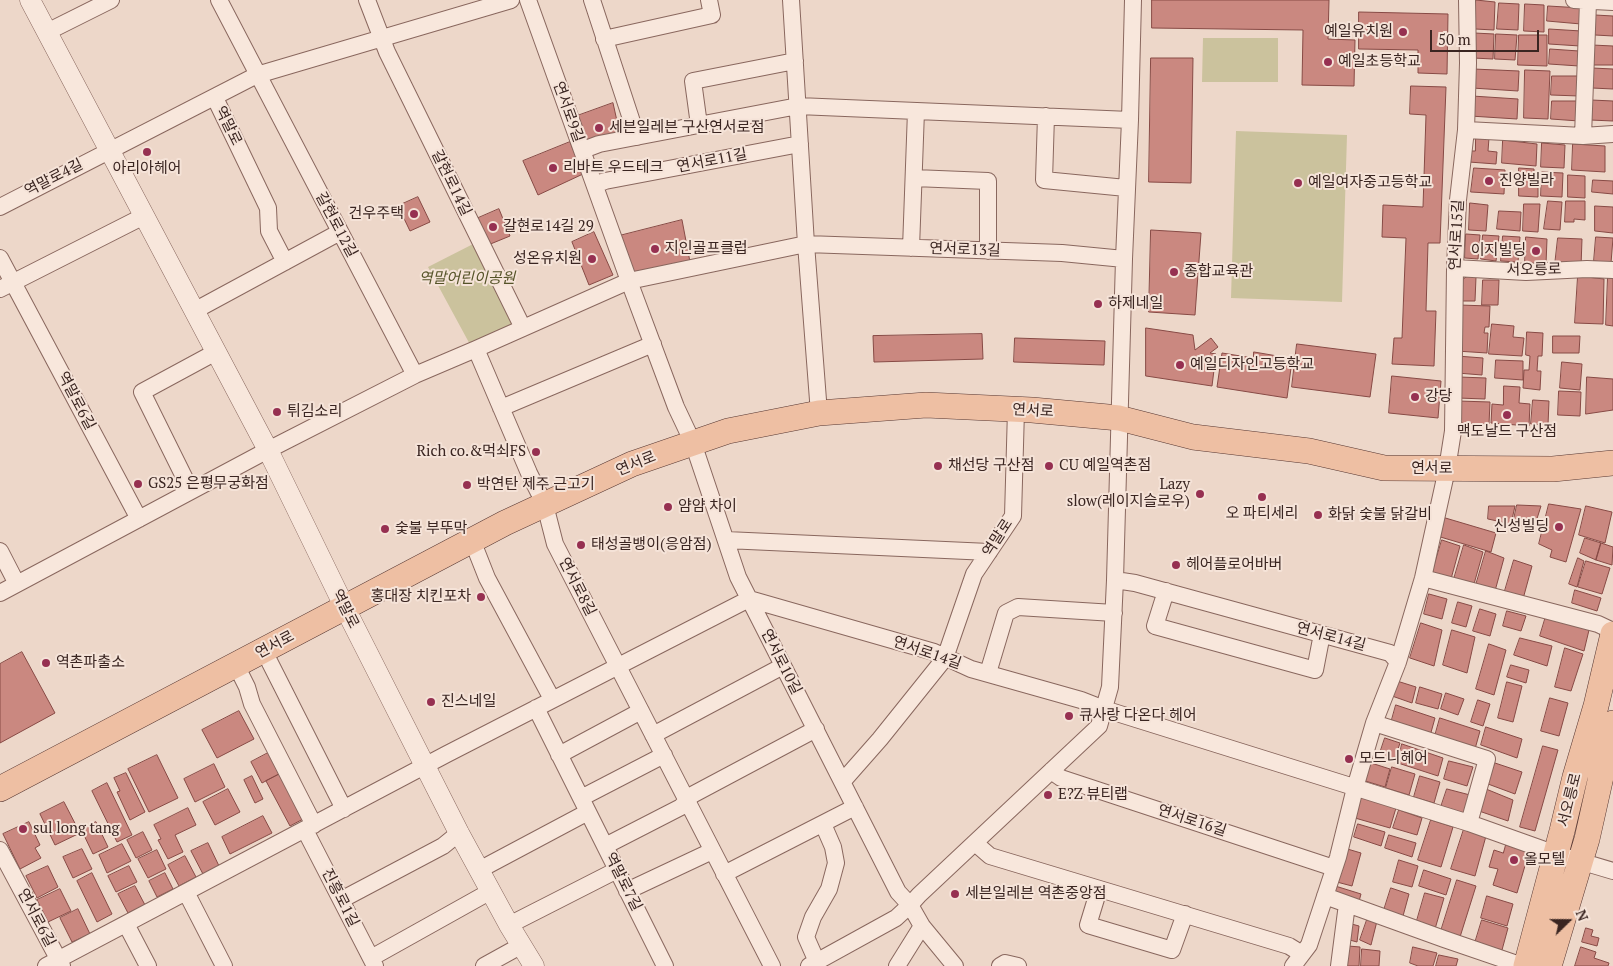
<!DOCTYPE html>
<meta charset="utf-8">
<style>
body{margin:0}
#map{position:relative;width:1613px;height:966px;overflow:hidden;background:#edd7c9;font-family:"PT Serif",serif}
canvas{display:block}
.north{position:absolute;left:1543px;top:896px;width:50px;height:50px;-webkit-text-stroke:4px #f5e3d8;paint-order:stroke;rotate:68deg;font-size:14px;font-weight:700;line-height:20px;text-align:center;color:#3a2521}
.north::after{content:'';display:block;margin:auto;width:18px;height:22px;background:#3a2521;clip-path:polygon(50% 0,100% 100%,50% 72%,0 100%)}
.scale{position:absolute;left:1430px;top:30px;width:109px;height:22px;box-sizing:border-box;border:2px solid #3a2521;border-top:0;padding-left:6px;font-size:15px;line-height:18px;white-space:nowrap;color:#3a2521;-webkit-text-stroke:4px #f5e3d8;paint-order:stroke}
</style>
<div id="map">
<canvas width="1613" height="966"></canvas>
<div class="north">N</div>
<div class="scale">50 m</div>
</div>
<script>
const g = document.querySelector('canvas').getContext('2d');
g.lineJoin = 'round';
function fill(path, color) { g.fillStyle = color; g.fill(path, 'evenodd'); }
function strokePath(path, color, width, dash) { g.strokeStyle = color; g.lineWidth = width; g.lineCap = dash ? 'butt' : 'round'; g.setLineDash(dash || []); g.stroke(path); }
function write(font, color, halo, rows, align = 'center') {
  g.font = font + ' "PT Serif","Noto Sans KR",serif'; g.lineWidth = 4; g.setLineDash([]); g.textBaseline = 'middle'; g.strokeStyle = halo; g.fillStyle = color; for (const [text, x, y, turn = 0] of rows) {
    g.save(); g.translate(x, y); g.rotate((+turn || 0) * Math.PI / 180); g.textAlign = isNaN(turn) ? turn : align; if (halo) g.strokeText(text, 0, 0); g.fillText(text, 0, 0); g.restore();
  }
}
fill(new Path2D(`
 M1203,38H1278V82H1202Z
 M1236,131L1347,135L1342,302L1231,298Z
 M479,241L520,329L473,350L428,267Z`), '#cbc29d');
const building = new Path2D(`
 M1152,0H1329L1328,39L1355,40L1354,86L1302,85L1303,30L1152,28Z
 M1476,0L1495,2L1494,30L1475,29Z
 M1499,3L1519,4L1518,30L1497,29Z
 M1525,4L1544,5V32L1524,31Z
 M1548,6L1582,8L1581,24L1547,21Z
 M1359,12L1448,14L1447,74L1418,73V50L1359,49Z
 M1595,15L1613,16V36L1595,35Z
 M1549,29L1581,31L1580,46L1549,44Z
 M1474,33L1494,34L1493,59L1473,58Z
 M1496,34L1517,35L1515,60L1495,59Z
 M1519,35H1547V66L1518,65Z
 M1592,45L1613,46V65H1592Z
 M1550,49L1579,51V66L1549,64Z
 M1151,58H1193L1191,183L1149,182Z
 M1592,68L1613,69V89L1592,88Z
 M1473,69L1519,71L1518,91L1472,88Z
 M1525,70L1550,71L1548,119L1524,118Z
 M1552,76H1580L1579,96L1551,95Z
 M1411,86L1446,87L1440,243H1428L1426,311H1436L1434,366L1392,364L1394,338H1402L1406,238L1382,237L1383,205L1423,207L1426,115L1410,114Z
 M1472,96L1518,99L1517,119L1470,116Z
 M1591,100L1613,101V121L1590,120Z
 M1552,101H1579V121L1551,119Z
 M613,103L621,139L587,148L577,116Z
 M1476,137L1489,138L1488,151L1497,152L1496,164L1469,162L1470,151H1475Z
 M1503,140L1537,144L1536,166L1502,163Z
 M570,142L583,174L538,195L523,161Z
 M1542,143L1565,145L1564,168L1541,167Z
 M1573,144L1605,146V172L1572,170Z
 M1474,168L1505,170L1504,194L1471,192Z
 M1519,168L1534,169V181L1538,182V197L1519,196Z
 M1542,172L1563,173L1562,197L1541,196Z
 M1568,175L1585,176V198L1568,197Z
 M1593,180L1613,181V194L1592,192Z
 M418,197L430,222L410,231L398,206Z
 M1548,201L1562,202L1560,230L1544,229Z
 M1566,201H1585V220L1574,219V222H1565Z
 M1470,203L1488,205L1486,231L1469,230Z
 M1524,204H1540L1538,232L1523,231Z
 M1595,206L1613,207V233L1595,231Z
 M499,209L510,236L488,245L476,219Z
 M1499,211L1521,212L1520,231L1497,229Z
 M682,220L690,262L630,275L619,236Z
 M1151,230L1201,233L1195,315L1149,312Z
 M594,232L613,275L589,285L572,242Z
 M1466,234L1480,235L1478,259L1465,258Z
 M1483,235L1499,236L1496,261L1481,259Z
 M1503,236L1520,237L1518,262L1501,261Z
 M1526,237L1547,239L1546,264L1525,263Z
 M1596,237L1613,238L1611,263L1594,261Z
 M1558,238L1582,239L1581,267L1555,265Z
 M1468,276L1476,277L1475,301H1459L1460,282Z
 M1578,276L1604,279L1603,324L1575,323Z
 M1608,276L1613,277V326L1606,325Z
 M1483,280H1499L1498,305H1482Z
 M1459,305L1490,306L1489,327H1485L1484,333H1488L1487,353L1456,351Z
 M1492,324L1514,326L1513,337L1524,338L1522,356L1489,354Z
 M1146,328L1193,335L1195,350L1211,338L1218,347L1210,353L1216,354L1212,386L1146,376Z
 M1527,332L1543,333L1542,356H1538L1537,371H1541L1540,390L1523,388L1524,370H1529L1530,356L1526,355Z
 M982,334L983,359L874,362L873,336Z
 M1553,336H1580L1579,353H1553Z
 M1015,338L1105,341L1104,365L1014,362Z
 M1297,344L1376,354L1370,397L1292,387Z
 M1254,352L1289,358L1288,368H1291L1287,398L1217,387L1222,353L1253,358Z
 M1457,356L1483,358L1482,375L1457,373Z
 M1496,360L1523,361V380L1495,378Z
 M1562,362L1582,364L1580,390L1560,388Z
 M1392,376L1441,381L1438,418L1389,413Z
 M1459,377L1486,378L1485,399L1458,398Z
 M1587,377L1613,379V410L1586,414Z
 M1504,386L1520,387L1519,403L1530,404L1529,426L1491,423L1492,404L1503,405Z
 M1559,391L1581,392L1580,416L1558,415Z
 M1533,400L1549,401L1548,425L1531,424Z
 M1458,401L1490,402L1489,424L1457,423Z
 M1549,504L1581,509L1566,562L1550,557L1552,550L1539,544Z
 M1517,505L1541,506L1534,528L1513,524Z
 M1489,506H1515L1511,524L1488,519Z
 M1586,506L1612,512L1605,543L1579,535Z
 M1442,517L1496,533L1491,552L1437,536Z
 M1585,538L1601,543L1596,560L1580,553Z
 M1442,540L1460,546L1451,579L1432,574Z
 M1601,543L1613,547L1612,565L1596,560Z
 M1464,545L1483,552L1474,584L1454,579Z
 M1486,551L1504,558L1495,591L1476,585Z
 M1578,558L1584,561L1577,587L1569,584Z
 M1514,560L1532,566L1523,599L1504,594Z
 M1586,561L1610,568L1602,594L1578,587Z
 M1575,590L1601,598L1597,611L1572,603Z
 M1429,594L1447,599L1442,619L1424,614Z
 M1458,602L1472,606L1466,627L1452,623Z
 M1480,609L1496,614L1490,636L1473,631Z
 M1507,611L1526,616L1521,631L1503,626Z
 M1546,616L1589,630L1584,651L1540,636Z
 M1421,623L1442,630L1434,666L1410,658Z
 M1452,630L1475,637L1467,673L1443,665Z
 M1520,638L1552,646L1547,666L1514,655Z
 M1489,644L1506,650L1494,695L1476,689Z
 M1565,648L1583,654L1571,691L1555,687Z
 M22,652L55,713L0,743V664Z
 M1511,665L1529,670L1526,683L1507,677Z
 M1397,681L1416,687L1412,703L1392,696Z
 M1507,682L1522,686L1513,722L1498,718Z
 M1420,687L1442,694L1438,709L1416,703Z
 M1446,693L1464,699L1458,715L1441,709Z
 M1550,698L1568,703L1559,736L1541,731Z
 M1478,700L1490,704L1483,726L1471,722Z
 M1396,705L1435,718L1430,736L1391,723Z
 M239,711L254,739L217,758L202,730Z
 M1440,718L1480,731L1475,749L1435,736Z
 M1486,727L1522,739L1517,758L1481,745Z
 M1385,738L1400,743L1394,761L1379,756Z
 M1402,744L1443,758L1438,776L1398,763Z
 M1543,746L1558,750L1535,831L1520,827Z
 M268,753L279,774L262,783L251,762Z
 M157,755L178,798L149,812L128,769Z
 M1449,761L1473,767L1467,786L1444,779Z
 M1368,762L1390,769L1385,787L1362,780Z
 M1495,763L1522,772L1515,794L1488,784Z
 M214,764L225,787L195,802L184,779Z
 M1392,767L1415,774L1409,795L1386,788Z
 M126,773L145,812L130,820L117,792L120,791L114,778Z
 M282,773L305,818L290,826L266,781Z
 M252,776L263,799L255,803L244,780Z
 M1420,776L1440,782L1434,803L1414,797Z
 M107,783L132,835L117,842L92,791Z
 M228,789L240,812L215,825L203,802Z
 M1447,789L1470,795L1465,814L1441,807Z
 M1486,789L1513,800L1508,821L1479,811Z
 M1361,797L1396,808L1390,828L1355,818Z
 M64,802L80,833L55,845L40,814Z
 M188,808L196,825L175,835L183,852L168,859L158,840L161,839L154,825Z
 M1399,810L1422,818L1417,835L1393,828Z
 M263,816L272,833L230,854L222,837Z
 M1431,820L1453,827L1441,867L1418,860Z
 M29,822L40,845L35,848L41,858L20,869L3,834Z
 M96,822L108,847L93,854L81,829Z
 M1358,824L1385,832L1381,846L1354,837Z
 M1464,829L1486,836L1475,876L1451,869Z
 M143,832L152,850L136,858L127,840Z
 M1389,835L1416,843L1412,857L1385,848Z
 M208,843L220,868L204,876L191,851Z
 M122,844L131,861L107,873L99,855Z
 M1506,845L1529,852L1517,893L1493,885L1498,869L1489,867L1494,850L1503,853Z
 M1344,848L1361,853L1352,886L1333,881Z
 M82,849L92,869L73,878L63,857Z
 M157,850L166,869L148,878L138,859Z
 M185,856L196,877L179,886L168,865Z
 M1399,860L1418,866L1412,887L1393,882Z
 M48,866L58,887L37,898L26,876Z
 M129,866L137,882L116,892L108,876Z
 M1424,870L1451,879L1446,895L1419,886Z
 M92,873L112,914L97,922L77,881Z
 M165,873L173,889L157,897L149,881Z
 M1457,880L1476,886L1460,937L1441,931Z
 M1332,885L1361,894L1358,905L1329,896Z
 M135,886L145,905L128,913L118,894Z
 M1391,888L1409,894L1403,916L1384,910Z
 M60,889L71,911L48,922L37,900Z
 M1425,893L1444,898L1435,929L1416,924Z
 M1487,896L1513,904L1507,926L1481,918Z
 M78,909L90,934L72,942L60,918Z
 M1368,917L1377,921L1371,945L1360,940Z
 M1482,920L1508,928L1502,950L1475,943Z
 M1348,923L1359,926L1357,942L1346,939Z
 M1586,928L1593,930L1591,936L1599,938L1597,946L1582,942Z
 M1348,946L1360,947L1359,966H1345Z
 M1413,947L1437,953L1433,966H1418L1410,963Z
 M1581,947L1596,952L1594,958L1609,963L1608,966H1575Z
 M1362,949L1380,951L1379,966H1361Z
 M1439,955L1458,959L1456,966H1436Z`);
fill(building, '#ca8880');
strokePath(building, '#874a45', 1);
const minor = new Path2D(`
 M219,0L415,375
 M367,0L387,52L523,328
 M528,0L629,281L676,407L693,443L738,577L898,892L910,905L922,926L955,966
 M592,0L637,137
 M791,0L806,244L819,413
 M1574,0L1613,2
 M47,32L111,0
 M604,39L712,15L709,0
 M215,98L268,208L269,231L285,262
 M1046,116L1044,180L1126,188
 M699,125L693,81L795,61
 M1466,130L1583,136L1613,134
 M1583,136L1588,2
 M583,150L599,144L798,106L1130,120
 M914,178L988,181V251
 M595,185L605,181L800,144
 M0,207L257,75L511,0
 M911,248L916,111
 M0,258L139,519
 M1455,268L1526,272L1587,269L1613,270
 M0,289L144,216
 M194,311L340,232
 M476,349L529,473L545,505L555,544L772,966
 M501,408L653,344
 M191,491L142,392L216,352
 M472,540L487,578L552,699
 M726,540L989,552
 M0,551L17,584
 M1423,578L1598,624L1613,631
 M1115,580L1135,583L1390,653L1398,662
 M1166,591L1155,626L1315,670L1322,634
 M0,593L268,450L415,375L476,349L629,281L806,244L1062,253L1124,259
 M264,651L344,809
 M236,665L247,687L252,704L314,825
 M988,673L1006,613L1018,607L1114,613
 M536,708L665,966
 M1374,723L1487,759L1469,823
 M653,735L783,666
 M559,755L641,711
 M1051,771L1061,778L1334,868
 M843,781L880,739L945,658L974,574L1013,516L1016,410
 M581,798L664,755
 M305,830L375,966
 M975,843L990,856L1289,946L1302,954
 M605,846L681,807L692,795L816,729
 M0,850L62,966
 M479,870L588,812
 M724,874L855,807
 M1099,889L1088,925L1172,950L1185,914
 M627,891L712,851
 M186,892L224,966
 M1325,896L1444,939L1523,966
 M341,900L443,846L459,833
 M126,924L148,966
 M509,925L617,870
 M371,958L491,891
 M817,962L806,937L813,917L829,889L836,863L833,847L823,824
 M46,966L447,754L749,599L934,652L971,669L1081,700L1104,709L1469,823L1556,854L1613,871
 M484,966L522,945
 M809,966L896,918L910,905L919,895L1099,726L1110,687L1115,580L1124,259L1130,120L1133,0
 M897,966L922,926
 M1000,966L1005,963L1018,966
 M1293,966L1309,945L1338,857L1355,788L1374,723L1398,662L1423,578L1447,469L1453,431L1455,268L1458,200L1466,130L1468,63L1467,0
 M1339,966L1347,904`);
const tertiary = new Path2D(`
 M30,0L268,450L345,608L459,833L509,925L534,966`);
const primary = new Path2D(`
 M0,789L505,523L632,464L728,431L819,413L926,405L1032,410L1119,418L1193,437L1309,451L1384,468L1553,469L1613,463
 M1526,966L1562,831L1575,777L1596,706L1613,634
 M1549,966L1587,839L1613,723`);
strokePath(minor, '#89675e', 18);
strokePath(tertiary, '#89675e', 21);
strokePath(primary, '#573732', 26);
strokePath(minor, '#f8e7dc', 16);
strokePath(tertiary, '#f8e7dc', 20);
strokePath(primary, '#eebfa3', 25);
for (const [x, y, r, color] of [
 [1403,32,5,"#963051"],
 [1328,62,5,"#963051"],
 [599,128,5,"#963051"],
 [147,152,5,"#963051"],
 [553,168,5,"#963051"],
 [1489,181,5,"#963051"],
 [1298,183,5,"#963051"],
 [414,214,5,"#963051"],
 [493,227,5,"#963051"],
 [655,249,5,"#963051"],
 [1536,251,5,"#963051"],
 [592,259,5,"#963051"],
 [1174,272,5,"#963051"],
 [1098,304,5,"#963051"],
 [1180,365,5,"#963051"],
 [1415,397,5,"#963051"],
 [277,412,5,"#963051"],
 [1507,415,5,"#963051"],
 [536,452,5,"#963051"],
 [938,466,5,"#963051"],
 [1049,466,5,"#963051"],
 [138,484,5,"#963051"],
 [467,485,5,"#963051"],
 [1200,494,5,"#963051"],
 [1262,497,5,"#963051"],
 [668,507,5,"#963051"],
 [1318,515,5,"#963051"],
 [1559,527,5,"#963051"],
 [385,529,5,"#963051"],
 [581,545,5,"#963051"],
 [1176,565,5,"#963051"],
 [481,597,5,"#963051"],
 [46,663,5,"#963051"],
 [431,702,5,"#963051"],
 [1069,716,5,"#963051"],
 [1349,759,5,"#963051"],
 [1048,795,5,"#963051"],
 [23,829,5,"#963051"],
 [1514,860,5,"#963051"],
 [955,894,5,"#963051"]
]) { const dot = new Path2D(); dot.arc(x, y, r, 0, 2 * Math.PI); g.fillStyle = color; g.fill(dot); strokePath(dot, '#f5e3d8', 2); }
write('15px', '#3a2521', '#f5e3d8', [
 ["예일유치원",1393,32,"right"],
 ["예일초등학교",1338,62],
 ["세븐일레븐 구산연서로점",609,128],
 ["리바트 우드테크",563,168],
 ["아리아헤어",147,169,"center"],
 ["진양빌라",1499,181],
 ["예일여자중고등학교",1308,183],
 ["건우주택",404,214,"right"],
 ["갈현로14길 29",503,227],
 ["지인골프클럽",665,249],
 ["이지빌딩",1526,251,"right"],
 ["성온유치원",582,259,"right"],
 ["종합교육관",1184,272],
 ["하제네일",1108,304],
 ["예일디자인고등학교",1190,365],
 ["강당",1425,397],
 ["튀김소리",287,412],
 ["맥도날드 구산점",1507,432,"center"],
 ["Rich co.&먹쇠FS",526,452,"right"],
 ["채선당 구산점",948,466],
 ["CU 예일역촌점",1059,466],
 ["GS25 은평무궁화점",148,484],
 ["박연탄 제주 근고기",477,485],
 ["Lazy",1190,485,"right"],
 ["slow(레이지슬로우)",1190,502,"right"],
 ["얌얌 차이",678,507],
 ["오 파티세리",1262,514,"center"],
 ["화닭 숯불 닭갈비",1328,515],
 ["신성빌딩",1549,527,"right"],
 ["숯불 부뚜막",395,529],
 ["태성골뱅이(응암점)",591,545],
 ["헤어플로어바버",1186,565],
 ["홍대장 치킨포차",471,597,"right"],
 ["역촌파출소",56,663],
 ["진스네일",441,702],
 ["큐사랑 다온다 헤어",1079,716],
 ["모드니헤어",1359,759],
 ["E?Z 뷰티랩",1058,795],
 ["sul long tang",33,829],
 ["올모텔",1524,860],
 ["세븐일레븐 역촌중앙점",965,894]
], 'left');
write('15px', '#3a2521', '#f5e3d8', [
 ["연서로9길",568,112,70],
 ["역말로",228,126,64],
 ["연서로11길",712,161,-11],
 ["역말로4길",54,178,-27],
 ["갈현로14길",451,183,64],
 ["갈현로12길",336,225,62],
 ["연서로15길",1457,235,-87],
 ["연서로13길",965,250,2],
 ["서오릉로",1534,270,-1],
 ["역말로6길",76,401,62],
 ["연서로",1033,411,3],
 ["연서로",636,464,-22],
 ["연서로",1432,469],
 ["역말로",998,538,-57],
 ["연서로8길",577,587,63],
 ["역말로",345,609,63],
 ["연서로14길",1331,637,15],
 ["연서로",275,645,-28],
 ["연서로14길",927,653,19],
 ["연서로10길",781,662,63],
 ["서오릉로",1570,800,-76],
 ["연서로16길",1192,821,18],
 ["역말로7길",623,882,63],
 ["진흥로1길",340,898,63],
 ["연서로6길",36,918,62]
]);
write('italic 15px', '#555328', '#f5e3d8', [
 ["역말어린이공원",467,279]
]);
</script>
